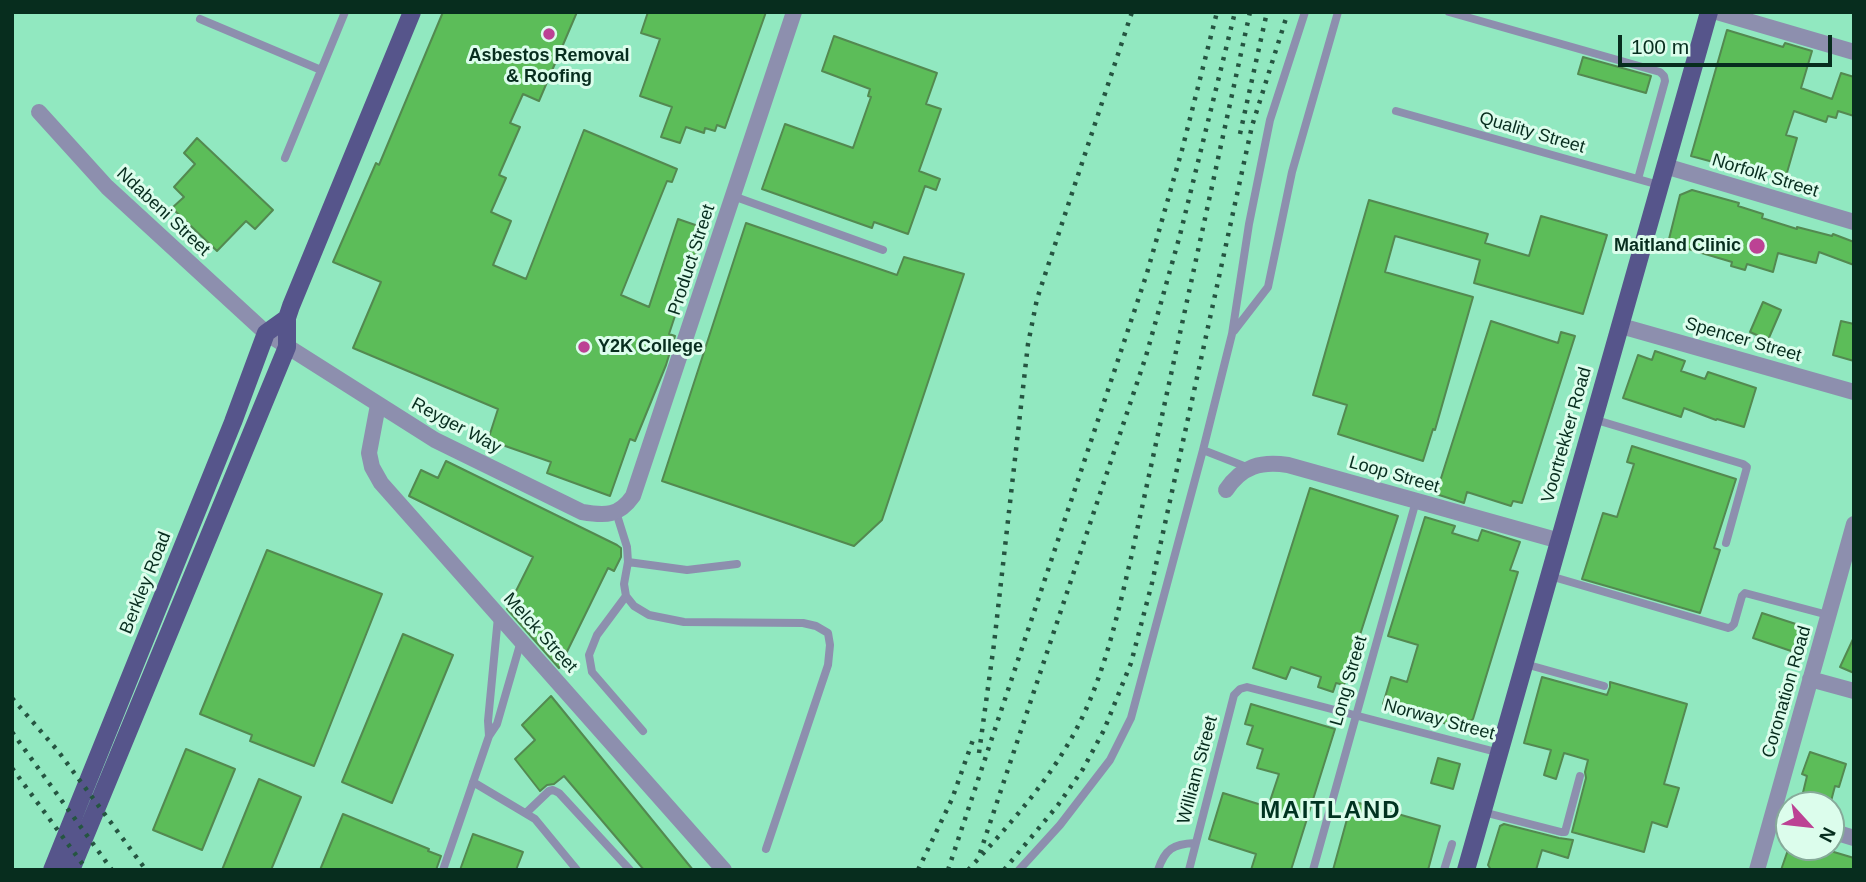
<!DOCTYPE html>
<style>
body{margin:0}
#map{position:relative;width:1866px;height:882px;overflow:hidden;background:#91e8c0;font-family:Helvetica,sans-serif}
canvas{display:block}
.frame{position:absolute;inset:0;border:14px solid #072d1e;pointer-events:none}
.north{position:absolute;left:1775px;top:791px;width:70px;height:70px;box-sizing:border-box;background:#dcfdec;border:2px solid #87aa9a;border-radius:50%;rotate:117deg;font-size:19px;font-weight:700;line-height:28px;text-align:center;color:#072d1e}
.north::after{content:'';display:block;margin:auto;width:24px;height:32px;background:#bc4294;clip-path:polygon(50% 0,100% 100%,50% 72%,0 100%)}
.scale{position:absolute;left:1618px;top:35px;width:214px;height:32px;box-sizing:border-box;border:4px solid #072d1e;border-top:0;padding-left:9px;font-size:21px;line-height:24px;white-space:nowrap;color:#072d1e;-webkit-text-stroke:5px #dcfdec;paint-order:stroke}
</style>
<div id="map">
<canvas width="1866" height="882"></canvas>
<div class="frame"></div>
<div class="north">N</div>
<div class="scale">100 m</div>
</div>
<script>
const g = document.querySelector('canvas').getContext('2d');
g.lineJoin = 'round';
function fill(path, color) { g.fillStyle = color; g.fill(path, 'evenodd'); }
function strokePath(path, color, width, dash) { g.strokeStyle = color; g.lineWidth = width; g.lineCap = dash ? 'butt' : 'round'; g.setLineDash(dash || []); g.stroke(path); }
function write(font, color, halo, rows, align = 'center') {
  g.font = font + ' Helvetica,sans-serif'; g.lineWidth = 6; g.setLineDash([]); g.textBaseline = 'middle'; g.strokeStyle = halo; g.fillStyle = color; for (const [text, x, y, turn = 0] of rows) {
    g.save(); g.translate(x, y); g.rotate((+turn || 0) * Math.PI / 180); g.textAlign = isNaN(turn) ? turn : align; if (halo) g.strokeText(text, 0, 0); g.fillText(text, 0, 0); g.restore();
  }
}
const building = new Path2D(`
 M443,12H577L539,101L523,94L510,123L520,127L499,175L506,178L491,212L511,221L493,265L526,279L584,130L677,169L672,182L667,181L621,295L649,307L678,219L704,228L669,334L675,336L666,365L635,441L630,439L610,496L547,473L551,462L488,440L498,409L353,348L381,282L333,262L376,163L379,165Z
 M648,12H766L725,128L717,125L715,131L705,128L704,133L686,127L680,143L661,137L672,107L640,96L660,39L641,33Z
 M1727,30L1783,47L1785,43L1812,51L1801,88L1832,99L1841,73L1854,77V116L1838,111L1836,118L1828,116L1826,122L1794,111L1786,135L1797,138L1786,176L1751,166L1750,172L1691,156Z
 M834,36L937,73L926,104L941,109L919,171L940,179L936,190L925,186L908,234L874,222L872,228L762,189L785,124L853,148L871,97L868,96L870,89L822,71Z
 M1583,57L1651,76L1646,93L1578,74Z
 M197,138L273,210L255,229L246,221L217,251L172,208L184,197L174,187L195,164L184,153Z
 M1692,190L1739,203L1738,206L1763,214L1762,218L1797,229V227L1832,236L1833,234L1854,242V265L1819,252L1816,263L1778,253L1773,272L1747,264L1745,270L1731,266L1732,262L1668,243L1680,195Z
 M1369,200L1488,234L1485,243L1529,256L1541,216L1607,235L1583,314L1474,283L1480,260L1395,236L1385,272L1473,297L1435,430L1433,429L1423,461L1338,434L1347,405L1313,395Z
 M746,223L897,275L904,257L964,274L882,520L854,546L662,481Z
 M1763,302L1781,310L1768,340L1750,332Z
 M1491,321L1558,343L1561,332L1575,336L1522,503L1513,501L1511,506L1467,492L1464,503L1436,494Z
 M1841,321L1854,324V361L1833,355Z
 M1655,351L1685,361L1681,371L1705,379L1708,372L1756,388L1744,427L1717,419L1716,420L1684,408L1681,417L1623,398L1638,355L1652,360Z
 M1632,446L1736,479L1714,548L1720,550L1700,613L1582,579L1603,513L1617,517L1634,464L1627,462Z
 M446,461L617,545L621,548V557L614,571L608,568L559,668L507,609L533,557L409,496L421,470L438,478Z
 M1310,488L1398,516L1344,685L1336,683L1333,692L1318,687L1321,677L1291,667L1286,679L1253,668Z
 M1425,517L1455,526L1452,533L1478,541L1482,530L1520,542L1510,570L1518,572L1473,719L1460,728L1383,704L1391,677L1407,682L1418,645L1388,636Z
 M267,550L382,594L314,766L250,741L252,735L200,714Z
 M1762,613L1802,626L1794,652L1753,638Z
 M403,634L453,655L392,803L342,782Z
 M1854,637V673L1840,667Z
 M1542,677L1607,695L1610,687V682L1687,704L1664,784L1679,788L1667,827L1652,822L1644,852L1572,832L1586,778L1585,772L1588,760L1564,753L1556,779L1544,775L1551,750L1524,743Z
 M551,696L693,870H644L564,776L554,784L547,785L540,791L515,759L535,740L522,725Z
 M1251,704L1335,729L1291,870H1251L1256,854L1209,839L1223,793L1268,807L1279,774L1257,768L1263,749L1247,744L1253,726L1245,724Z
 M186,749L235,769L202,850L153,830Z
 M1810,752L1846,764L1839,787L1835,786L1830,805H1800L1807,776L1802,774Z
 M1438,758L1460,764L1453,789L1431,783Z
 M259,779L301,797L271,870H222Z
 M1352,801L1440,826L1428,870H1333Z
 M343,814L429,849L428,851L441,856L436,870H320Z
 M1504,824L1559,838L1573,840L1568,858L1542,850L1536,870H1491L1488,865L1500,826Z
 M473,834L523,852L516,870H460Z
 M1789,847H1817L1854,858V870H1781Z`);
fill(building, '#5cbd59');
strokePath(building, '#538950', 2);
strokePath(new Path2D(`
 M1449,12L1660,72L1664,76L1665,81L1638,179
 M200,19L321,70
 M1396,111L1659,185
 M285,158L345,12
 M733,196L883,250
 M1234,331L1268,287L1292,172L1338,12
 M1593,419L1743,464L1747,467L1726,543
 M1203,450L1232,334L1249,224L1270,120L1305,12
 M616,512L627,547L628,562L624,584L626,596L634,606L649,615L684,622L803,623L816,626L828,633L830,645L828,665L766,849
 M628,562L687,570L737,564
 M1550,576L1728,628L1731,627L1734,624L1742,596L1745,593L1828,615
 M626,596L597,635L589,655L592,672L643,731
 M1525,664L1604,686
 M489,736L488,721L498,617
 M473,782L535,819L577,870
 M1483,812L1561,832H1565L1580,776
 M526,813L549,791L553,790L559,793L630,870
 M443,870L489,736L497,724L521,641
 M1019,870L1060,825L1110,760L1131,718L1203,450L1249,468
 M1158,870C1165,849 1173,844 1195,843
 M1189,870L1234,695L1240,689L1247,687L1500,753
 M1313,870L1416,501
 M1444,870L1452,844`), '#8d8fae', 8);
strokePath(new Path2D(`
 M1717,12L1854,52
 M39,112L107,187L266,333L435,440L582,512C606,516 619,516 633,496L794,12
 M1665,166L1854,222
 M1621,326L1854,392
 M378,405L369,453L372,467L381,483L724,870
 M1226,490C1242,466 1261,461 1288,465L1560,541
 M1810,679L1854,691
 M1831,831L1854,838
 M1757,870L1854,524`), '#8d8fae', 16);
strokePath(new Path2D(`
 M52,870L233,422L266,333L287,318
 M71,870L287,347V318L291,306L412,12
 M1466,870L1709,12`), '#56558b', 18);
strokePath(new Path2D(`
 M1240,134L1267,12
 M12,698L58,751L146,870
 M12,732L112,870
 M979,753L994,644L1028,344L1037,299L1132,12
 M12,768L87,870
 M980,853L1146,356L1180,235L1235,12
 M918,870L952,799L974,737
 M948,870L1147,273L1182,150L1217,12
 M968,870C1014,820 1060,769 1087,707C1108,659 1119,608 1131,558L1250,12
 M1004,870L1058,805L1083,769L1104,730L1131,663L1152,583L1252,126L1288,12`), '#255541', 4.5, [3.5, 7]);
for (const [x, y, r, color] of [
 [549,34,7,"#bc4294"],
 [1757,246,9,"#bc4294"],
 [584,347,7,"#bc4294"]
]) { const dot = new Path2D(); dot.arc(x, y, r, 0, 2 * Math.PI); g.fillStyle = color; g.fill(dot); strokePath(dot, '#dcfdec', 2.5); }
write('bold 18px', '#072d1e', '#dcfdec', [
 ["Asbestos Removal",549,56],
 ["& Roofing",549,77],
 ["Maitland Clinic",1741,246,"right"],
 ["Y2K College",598,347,"left"]
]);
write('18px', '#072d1e', '#dcfdec', [
 ["Quality Street",1532,133,16],
 ["Norfolk Street",1765,176,17],
 ["Ndabeni Street",163,212,43],
 ["Product Street",692,260,-72],
 ["Spencer Street",1743,340,16],
 ["Reyger Way",456,426,28],
 ["Voortrekker Road",1567,435,-74],
 ["Loop Street",1394,475,16],
 ["Berkley Road",146,583,-68],
 ["Melck Street",540,633,48],
 ["Long Street",1349,681,-74],
 ["Coronation Road",1787,692,-74],
 ["Norway Street",1439,720,15],
 ["William Street",1198,770,-75]
]);
g.letterSpacing = '2px';
write('bold 24px', '#003321', '#dcfdec', [
 ["MAITLAND",1331,811]
]);
g.letterSpacing = '0px';
</script>
